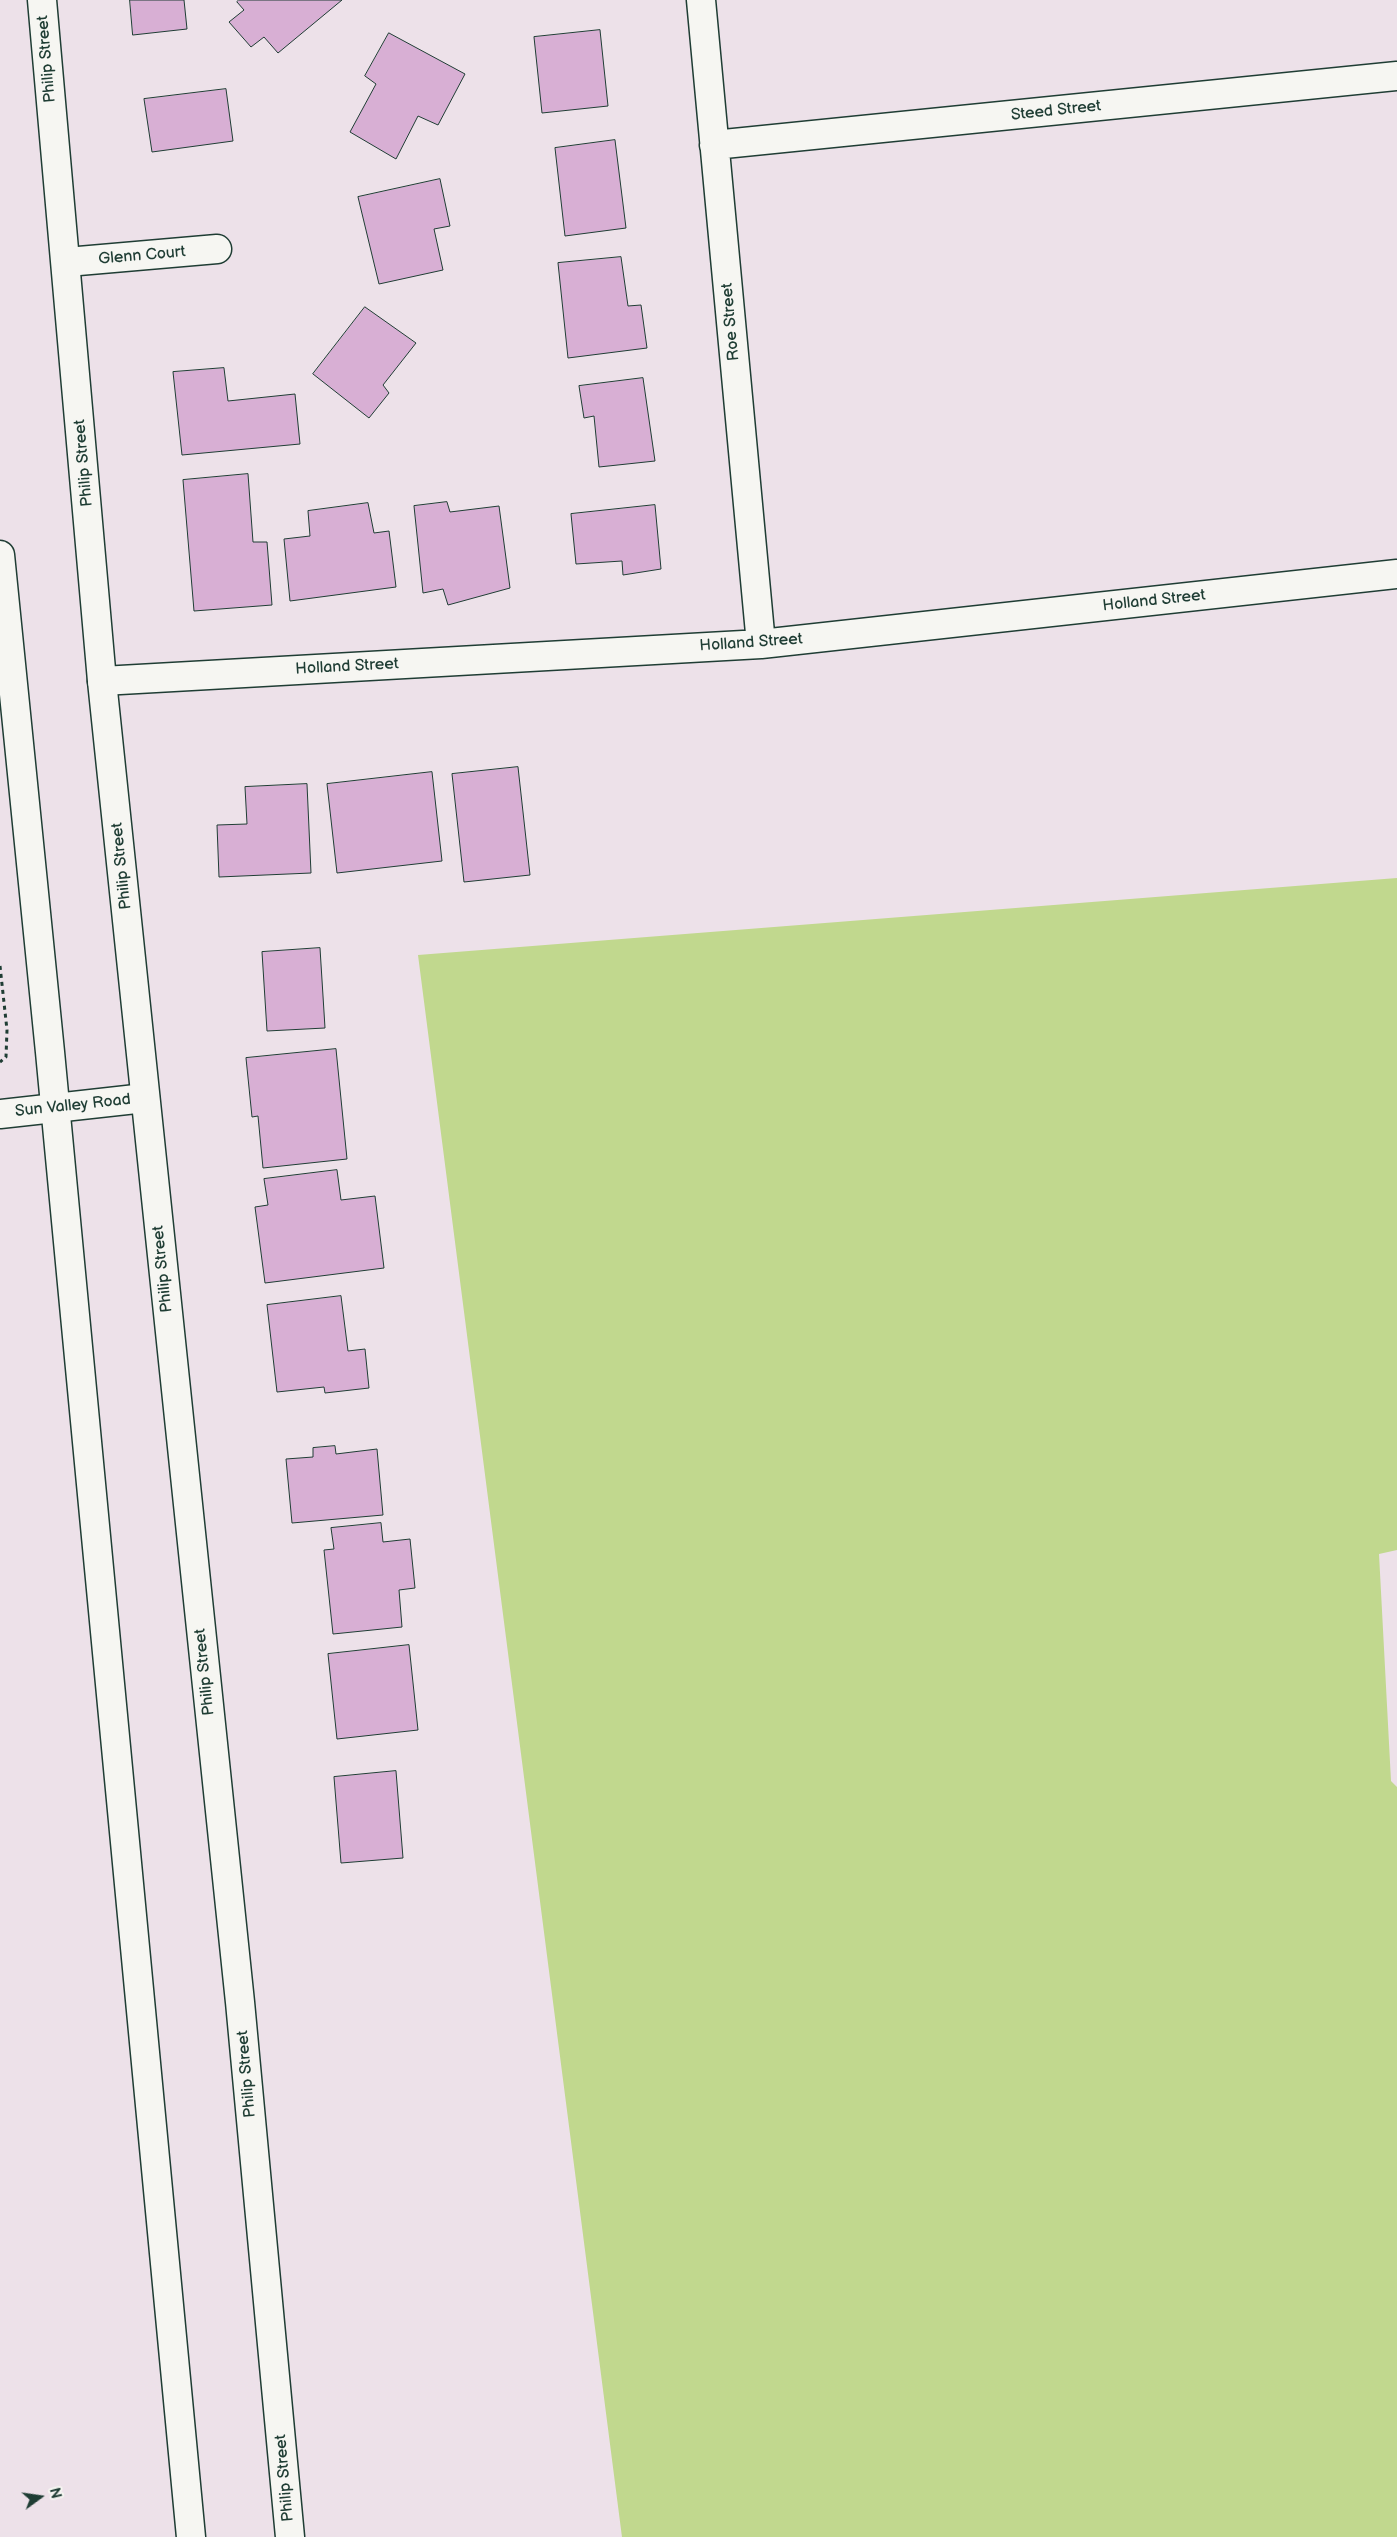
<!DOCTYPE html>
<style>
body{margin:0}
#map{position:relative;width:1397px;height:2537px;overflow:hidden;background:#ede1e9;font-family:"Balsamiq Sans",sans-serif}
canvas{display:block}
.north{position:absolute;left:15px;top:2472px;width:50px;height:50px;-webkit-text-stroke:4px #f6f6f2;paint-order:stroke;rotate:76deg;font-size:14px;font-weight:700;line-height:20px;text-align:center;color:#1f3d34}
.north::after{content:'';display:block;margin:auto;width:18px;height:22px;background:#1f3d34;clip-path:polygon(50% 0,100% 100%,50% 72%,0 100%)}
</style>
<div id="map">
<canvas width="1397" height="2537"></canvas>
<div class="north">N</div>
</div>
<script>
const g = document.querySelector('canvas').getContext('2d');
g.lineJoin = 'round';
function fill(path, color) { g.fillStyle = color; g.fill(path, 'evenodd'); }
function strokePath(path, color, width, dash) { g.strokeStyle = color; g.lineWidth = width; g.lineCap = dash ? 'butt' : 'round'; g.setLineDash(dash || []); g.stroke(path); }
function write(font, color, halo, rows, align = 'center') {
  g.font = font + ' "Balsamiq Sans",sans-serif'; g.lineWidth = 4.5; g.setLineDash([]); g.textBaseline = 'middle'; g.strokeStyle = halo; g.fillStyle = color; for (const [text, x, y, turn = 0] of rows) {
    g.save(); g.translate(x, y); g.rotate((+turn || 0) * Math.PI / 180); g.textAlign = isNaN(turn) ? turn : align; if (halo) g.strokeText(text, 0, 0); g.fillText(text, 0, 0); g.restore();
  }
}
fill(new Path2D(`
 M1397,878V1550L1379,1554L1391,1781L1397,1787V2537H622L418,955Z`), '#c1d88e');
const building = new Path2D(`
 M130,0H184L187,29L133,35Z
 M239,0H342L278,53L264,37L251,47L229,22L244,10L237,2Z
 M600,30L608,106L542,113L534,37Z
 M389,33L465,74L438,125L418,116L396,159L350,132L376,84L365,76Z
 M226,89L233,141L152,152L144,99Z
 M615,140L626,228L565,236L555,148Z
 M440,179L450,226L434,229L443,270L379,284L358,197Z
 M621,257L628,306L641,305L647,348L568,358L558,263Z
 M365,307L416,343L383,385L389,393L369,418L313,374Z
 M224,368L228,401L295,394L300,444L182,455L173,372Z
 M643,378L655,461L599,467L594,416L584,418L579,386Z
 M248,474L253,542H267L272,605L194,611L183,480Z
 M447,502L450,512L499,506L510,588L448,605L443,589L423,593L414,506Z
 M368,503L374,533L389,531L396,587L290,601L284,539L310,536L308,511Z
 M655,505L661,569L623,575L622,561L576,564L571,514Z
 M518,767L530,875L464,882L452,774Z
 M432,772L442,861L337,873L327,784Z
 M307,784L311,873L219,877L217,825L247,824L245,787Z
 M320,948L325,1028L267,1031L262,952Z
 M336,1049L347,1159L263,1168L258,1116L252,1117L246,1058Z
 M337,1170L341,1200L375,1196L384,1268L265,1283L255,1207L268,1205L264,1179Z
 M341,1296L348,1351L365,1349L369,1388L325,1393L324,1387L277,1392L267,1305Z
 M335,1446L336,1454L377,1449L383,1515L292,1523L286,1459L313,1457V1448Z
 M381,1523L383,1542L410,1539L415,1588L399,1590L402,1627L333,1634L324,1550L334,1549L331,1528Z
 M409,1645L418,1730L337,1739L328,1654Z
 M396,1771L403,1858L341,1863L334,1777Z`);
fill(building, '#d8afd4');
strokePath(building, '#1f3d34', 1);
const street = new Path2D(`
 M701,0L761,644
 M714,145L1397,76
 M67,262L217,249
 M102,681L761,644L1397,574`);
const secondary = new Path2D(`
 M0,1114L145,1098`);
const primary = new Path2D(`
 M42,0L102,681L240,2002L290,2537
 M0,555L50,1052L191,2537`);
strokePath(street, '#1f3d34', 31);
strokePath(secondary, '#1f3d34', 31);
strokePath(primary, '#1f3d34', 31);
strokePath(new Path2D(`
 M0,966L7,1030L6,1057L0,1062`), '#1f3d34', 3, [4, 4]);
strokePath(street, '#f6f6f2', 28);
strokePath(secondary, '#f6f6f2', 28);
strokePath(primary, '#f6f6f2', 28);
write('16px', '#1f3d34', '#f6f6f2', [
 ["Philip Street",47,59,-95],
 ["Steed Street",1056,111,-6],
 ["Glenn Court",142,256,-5],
 ["Roe Street",731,322,-95],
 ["Philip Street",84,463,-95],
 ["Holland Street",1154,601,-6],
 ["Holland Street",751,643,-4],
 ["Holland Street",347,667,-3],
 ["Philip Street",122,866,-96],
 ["Sun Valley Road",73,1106,-6],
 ["Philip Street",163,1269,-96],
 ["Philip Street",205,1672,-96],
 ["Philip Street",247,2074,-95],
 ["Philip Street",285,2478,-95]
]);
</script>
